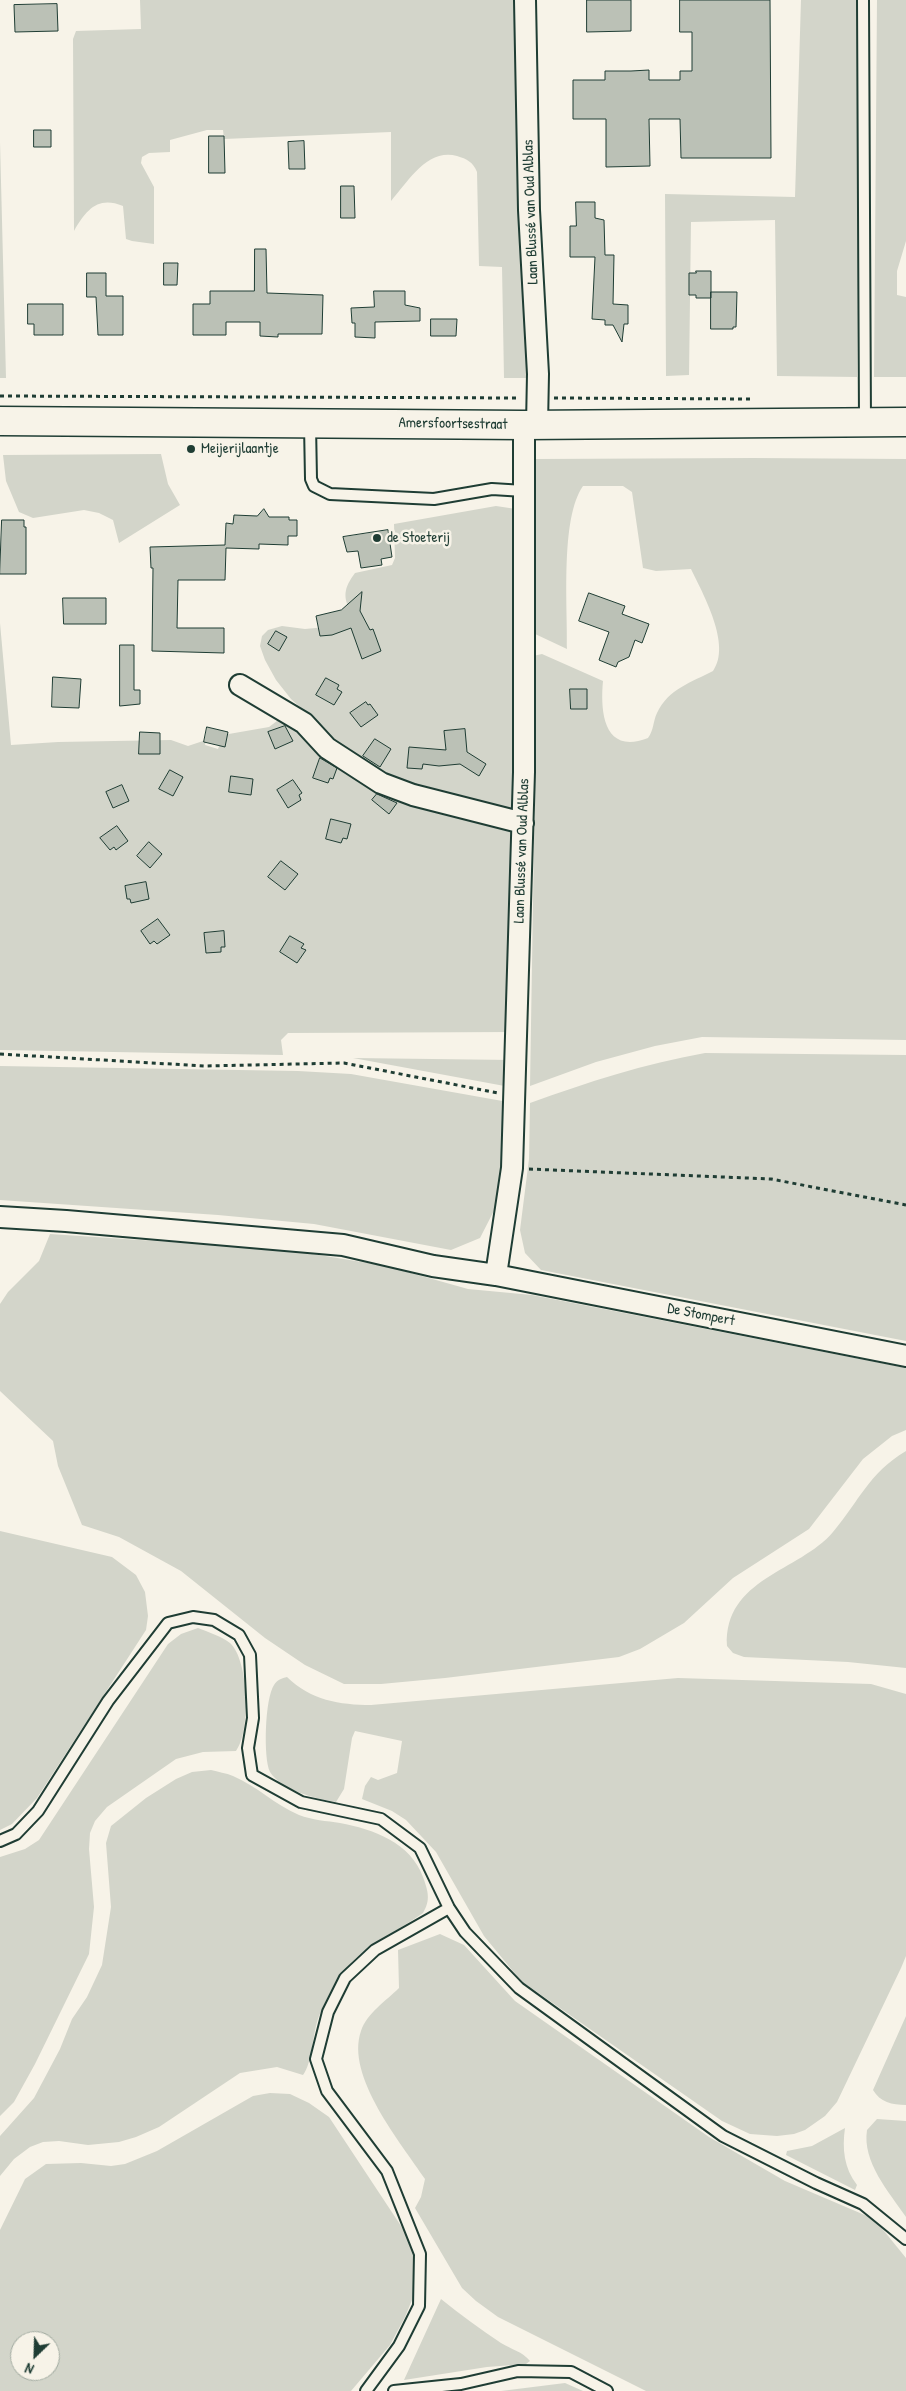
<!DOCTYPE html>
<meta charset="utf-8">
<style>
body{margin:0}
#map{position:relative;width:906px;height:2391px;overflow:hidden;background:#f7f3e8;font-family:"Patrick Hand",sans-serif}
canvas{display:block}
.north{position:absolute;left:10px;top:2331px;width:50px;height:50px;box-sizing:border-box;background:#f7f3e8;border:1px solid #a1aaa0;border-radius:50%;rotate:204deg;font-size:14px;font-weight:700;line-height:20px;text-align:center;color:#1f3d34}
.north::after{content:'';display:block;margin:auto;width:18px;height:22px;background:#1f3d34;clip-path:polygon(50% 0,100% 100%,50% 72%,0 100%)}
</style>
<div id="map">
<canvas width="906" height="2391"></canvas>
<div class="north">N</div>
</div>
<script>
const g = document.querySelector('canvas').getContext('2d');
g.lineJoin = 'round';
function fill(path, color) { g.fillStyle = color; g.fill(path, 'evenodd'); }
function strokePath(path, color, width, dash) { g.strokeStyle = color; g.lineWidth = width; g.lineCap = dash ? 'butt' : 'round'; g.setLineDash(dash || []); g.stroke(path); }
function write(font, color, halo, rows, align = 'center') {
  g.font = font + ' "Patrick Hand",sans-serif'; g.lineWidth = 5; g.setLineDash([]); g.textBaseline = 'middle'; g.strokeStyle = halo; g.fillStyle = color; for (const [text, x, y, turn = 0] of rows) {
    g.save(); g.translate(x, y); g.rotate((+turn || 0) * Math.PI / 180); g.textAlign = isNaN(turn) ? turn : align; if (halo) g.strokeText(text, 0, 0); g.fillText(text, 0, 0); g.restore();
  }
}
fill(new Path2D(`
 M140,0H521L530,378H504L502,267L479,266L477,172C473,162 467,159 457,156C427,148 408,182 391,201V132L224,139L223,130H207L170,140V152L149,153L142,157L141,163L154,187V244L132,241L126,239L123,206C98,196 87,209 74,231L73,39L76,31L141,29Z
 M801,0H861L857,377L777,376L775,220L691,222L689,375L666,376L665,194L795,197Z
 M877,0H906V241L897,271V295L906,297V377H874Z
 M0,142L6,378H0Z
 M161,454L168,484L180,505L119,543L113,520L99,513L84,510L33,518L19,512L6,481L3,455Z
 M753,458L906,459V1040L702,1037L655,1046L596,1062L530,1086L535,779L533,656L542,654L603,681C600,713 604,755 648,738C654,730 653,721 657,713C668,689 692,682 713,671C732,645 703,594 691,569L656,571L643,568L632,492L623,486H583C560,519 568,607 567,649L533,633V564L536,459Z
 M496,506L516,509V812L410,788L337,747L311,717L291,699L276,680L265,660L260,646L262,636L268,630L282,626L305,629L326,627L352,614C342,597 344,588 355,573L392,565L395,558L394,524Z
 M0,623L11,745L58,742L171,740L188,746L206,740L205,745L218,749L223,735L269,727L277,721L286,722L340,766L516,825L513,1032L288,1033L281,1040L283,1055L0,1050Z
 M705,1053L906,1055V1341L541,1270L525,1253L520,1230L529,1159L530,1103C588,1082 644,1064 705,1053Z
 M353,1058L512,1060L510,1087Z
 M0,1066L298,1071L351,1074L508,1102L503,1193L480,1238L451,1250L314,1224L218,1215L0,1200Z
 M50,1234L275,1249L313,1254L386,1266L468,1289L532,1295L906,1368V1430L892,1436L863,1459L809,1529L733,1578L684,1623L640,1649L619,1657L445,1678L381,1684H344L305,1665L265,1638L181,1571L119,1537L82,1525L58,1466L53,1441L0,1391V1304L8,1292L39,1261Z
 M906,1451V1668L848,1662L744,1657L733,1653L727,1646C724,1578 799,1572 833,1532C860,1500 868,1474 906,1451Z
 M0,1531L112,1557L136,1575L145,1592L148,1616L146,1630L37,1798L12,1824L0,1830Z
 M198,1628C208,1632 221,1636 230,1643C249,1660 251,1732 236,1751L203,1752L176,1759L107,1807L95,1821L90,1833L89,1849L94,1907L89,1954L35,2064L14,2102L0,2116V1857L25,1849L39,1840L168,1644L181,1634Z
 M287,1677C310,1700 340,1705 371,1705L678,1678L871,1684L906,1694V1956L901,1968L837,2102L825,2116L805,2130L794,2134L777,2136L750,2134L722,2121L521,1981L484,1936L436,1852L406,1820L392,1811L362,1799L365,1786L371,1777L378,1780L397,1773L402,1741L355,1731L352,1738L344,1789L336,1802C316,1799 281,1790 270,1772C263,1758 265,1698 274,1685C277,1680 282,1678 287,1677Z
 M211,1770C218,1772 226,1773 233,1776C257,1786 275,1805 299,1815C312,1820 327,1821 340,1823C373,1829 411,1843 423,1877C428,1891 431,1900 423,1913C401,1929 376,1940 356,1958C339,1973 328,1996 319,2016C312,2034 313,2062 303,2075L277,2067L240,2073L159,2127L136,2137L119,2142L88,2145L59,2141L43,2142L30,2147L14,2159L0,2176V2136L34,2098L60,2049L72,2019L87,1997L102,1965L111,1907L106,1843L111,1826L146,1798L176,1779L192,1772Z
 M440,1934L464,1945L515,2001L709,2137L785,2181L867,2216L880,2226L906,2258V2391H646L498,2317L476,2301L462,2288L415,2208L421,2197L425,2179C401,2143 345,2076 361,2031C367,2013 386,2001 399,1988L398,1950Z
 M906,2016V2105C892,2105 880,2102 873,2090Z
 M270,2093L290,2094L309,2103L329,2117L405,2232L416,2254L419,2268L414,2295L405,2317L390,2345L351,2391H0V2230L25,2179L46,2164L81,2163L111,2166L125,2164L157,2151L253,2096ZM20,2341H50V2371H20Z
 M877,2119L906,2121V2217C889,2192 862,2162 867,2130Z
 M845,2128C842,2149 844,2168 857,2185L855,2190L786,2155L787,2151L812,2146Z
 M441,2299C461,2315 480,2329 501,2343C512,2350 522,2351 530,2361L526,2364L487,2367L404,2380Z
 M565,2383L583,2391H501Z`), '#d3d5ca');
const building = new Path2D(`
 M587,0H631V31L587,32Z
 M680,0H770L771,158H681L680,119H649L650,166L606,167V119H573V80H605V71H631L649,70V80H680V71H692V32H680Z
 M57,4L58,31L15,32L14,5Z
 M34,130H51V147H34Z
 M209,136H224L225,173H209Z
 M304,141L305,169H289L288,142Z
 M341,186H354L355,218H341Z
 M576,202H595V218L604,220L605,255H614L613,304L628,305V324H624L622,342L613,325H605V320L592,319L595,257H570V226H576Z
 M255,249H266L267,293L323,295L322,334H278V337L260,336V322H226V335H193V304H210V291H254Z
 M164,263H178L177,285H164Z
 M696,271H711V298H696V295H689V273H696Z
 M87,273H106V296H123V335H98L96,297H87Z
 M374,291H405V305L420,308V321L375,322V338L355,337V323H352L351,308L374,307Z
 M711,292H737L736,327H733V329H711Z
 M28,304H63V335H34V324H28Z
 M431,319H457L456,336H431Z
 M264,509L269,517H289V520H297V536H288V545L259,544V549L226,548L225,580H178L177,628H224V653L152,651L153,568H151L150,547L225,545L226,523L233,524L234,515L257,516Z
 M2,520H24V527H26V574H0Z
 M388,530L392,557L381,559L382,565L361,568L358,551L347,552L343,537Z
 M362,592L360,611L370,630L373,629L381,651L362,659L351,628L332,635L320,636L316,616L341,610Z
 M589,593L625,606L622,614L649,624L642,643L635,640L629,657L618,662L616,667L599,660L609,632L579,621Z
 M63,598H106V624H64Z
 M276,631L287,637L279,651L268,644Z
 M120,645H134V690H140V704L120,706Z
 M53,677L81,679L79,708L52,707Z
 M326,678L339,685L337,689L342,692L334,705L316,695Z
 M570,689H587V709H571Z
 M366,702L368,705L370,704L378,715L361,727L350,713Z
 M285,726L293,741L275,749L268,732Z
 M207,727L228,732L225,747L204,742Z
 M465,729L467,752L486,764L479,776L460,764L439,766L423,764L422,769L407,768L409,747L446,750L444,731Z
 M140,732L160,733V754H139Z
 M375,739L391,749L380,767L363,756Z
 M320,758L337,768L333,779L330,778L328,783L313,778Z
 M170,770L183,777L173,796L159,789Z
 M231,776L253,779L251,795L229,792Z
 M293,780L302,793L299,795L301,800L288,808L277,790Z
 M122,785L129,801L113,808L106,792Z
 M377,794L397,803L389,814L372,800Z
 M331,819L351,824L347,839L343,838L341,843L326,839Z
 M117,826L128,841L116,850L114,847L110,850L100,838Z
 M149,842L162,854L150,868L137,856Z
 M281,861L298,874L285,890L268,877Z
 M146,882L149,899L131,903L130,899H127L125,886Z
 M158,919L170,935L157,944L154,941L150,944L141,931Z
 M224,931L225,947H221V952L206,953L204,933Z
 M290,936L304,944L301,948L306,950L297,963L280,952Z`);
fill(building, '#bbc1b6');
strokePath(building, '#1f3d34', 1);
const lane = new Path2D(`
 M863,0L865,421
 M310,425L311,479L314,486L330,494L434,499L492,489L524,491
 M0,1841L16,1834L38,1811L108,1701L168,1623L193,1617L214,1620L239,1635L250,1655L253,1718L248,1748L252,1775L301,1802L381,1819L420,1848L449,1908L465,1932L519,1988L723,2136L816,2183L863,2204L906,2239
 M366,2391L399,2346L419,2306L420,2254L387,2171L327,2091L316,2059L328,2012L345,1978L375,1950L449,1908
 M394,2391L461,2384L518,2371L571,2372L607,2391`);
const street = new Path2D(`
 M525,0L529,210L538,374L537,425
 M240,685L304,723L327,748L381,783L413,795L523,823
 M0,1217L66,1221L343,1245L433,1266L496,1275L906,1356
 M496,1275L512,1168L524,772V425`);
const primary = new Path2D(`
 M0,421L524,425L906,422`);
strokePath(lane, '#1f3d34', 14);
strokePath(street, '#1f3d34', 24);
strokePath(primary, '#1f3d34', 31);
strokePath(new Path2D(`
 M0,396L520,398
 M554,398L753,399
 M0,1054L204,1066L344,1063L498,1093
 M529,1169L771,1179L906,1205`), '#1f3d34', 3, [4, 4]);
strokePath(lane, '#f7f3e8', 10);
strokePath(street, '#f7f3e8', 20);
strokePath(primary, '#f7f3e8', 28);
for (const [x, y, r, color] of [
 [191,449,5,"#1f3d34"],
 [377,538,5,"#1f3d34"]
]) { const dot = new Path2D(); dot.arc(x, y, r, 0, 2 * Math.PI); g.fillStyle = color; g.fill(dot); strokePath(dot, '#f7f3e8', 2); }
write('15px', '#1f3d34', '#f7f3e8', [
 ["Laan Blussé van Oud Alblas",531,212,-92],
 ["Amersfoortsestraat",453,424,1],
 ["Laan Blussé van Oud Alblas",522,851,-88],
 ["De Stompert",701,1315,11]
]);
write('15px', '#1f3d34', '#f7f3e8', [
 ["Meijerijlaantje",201,449],
 ["de Stoeterij",387,538]
], 'left');
</script>
